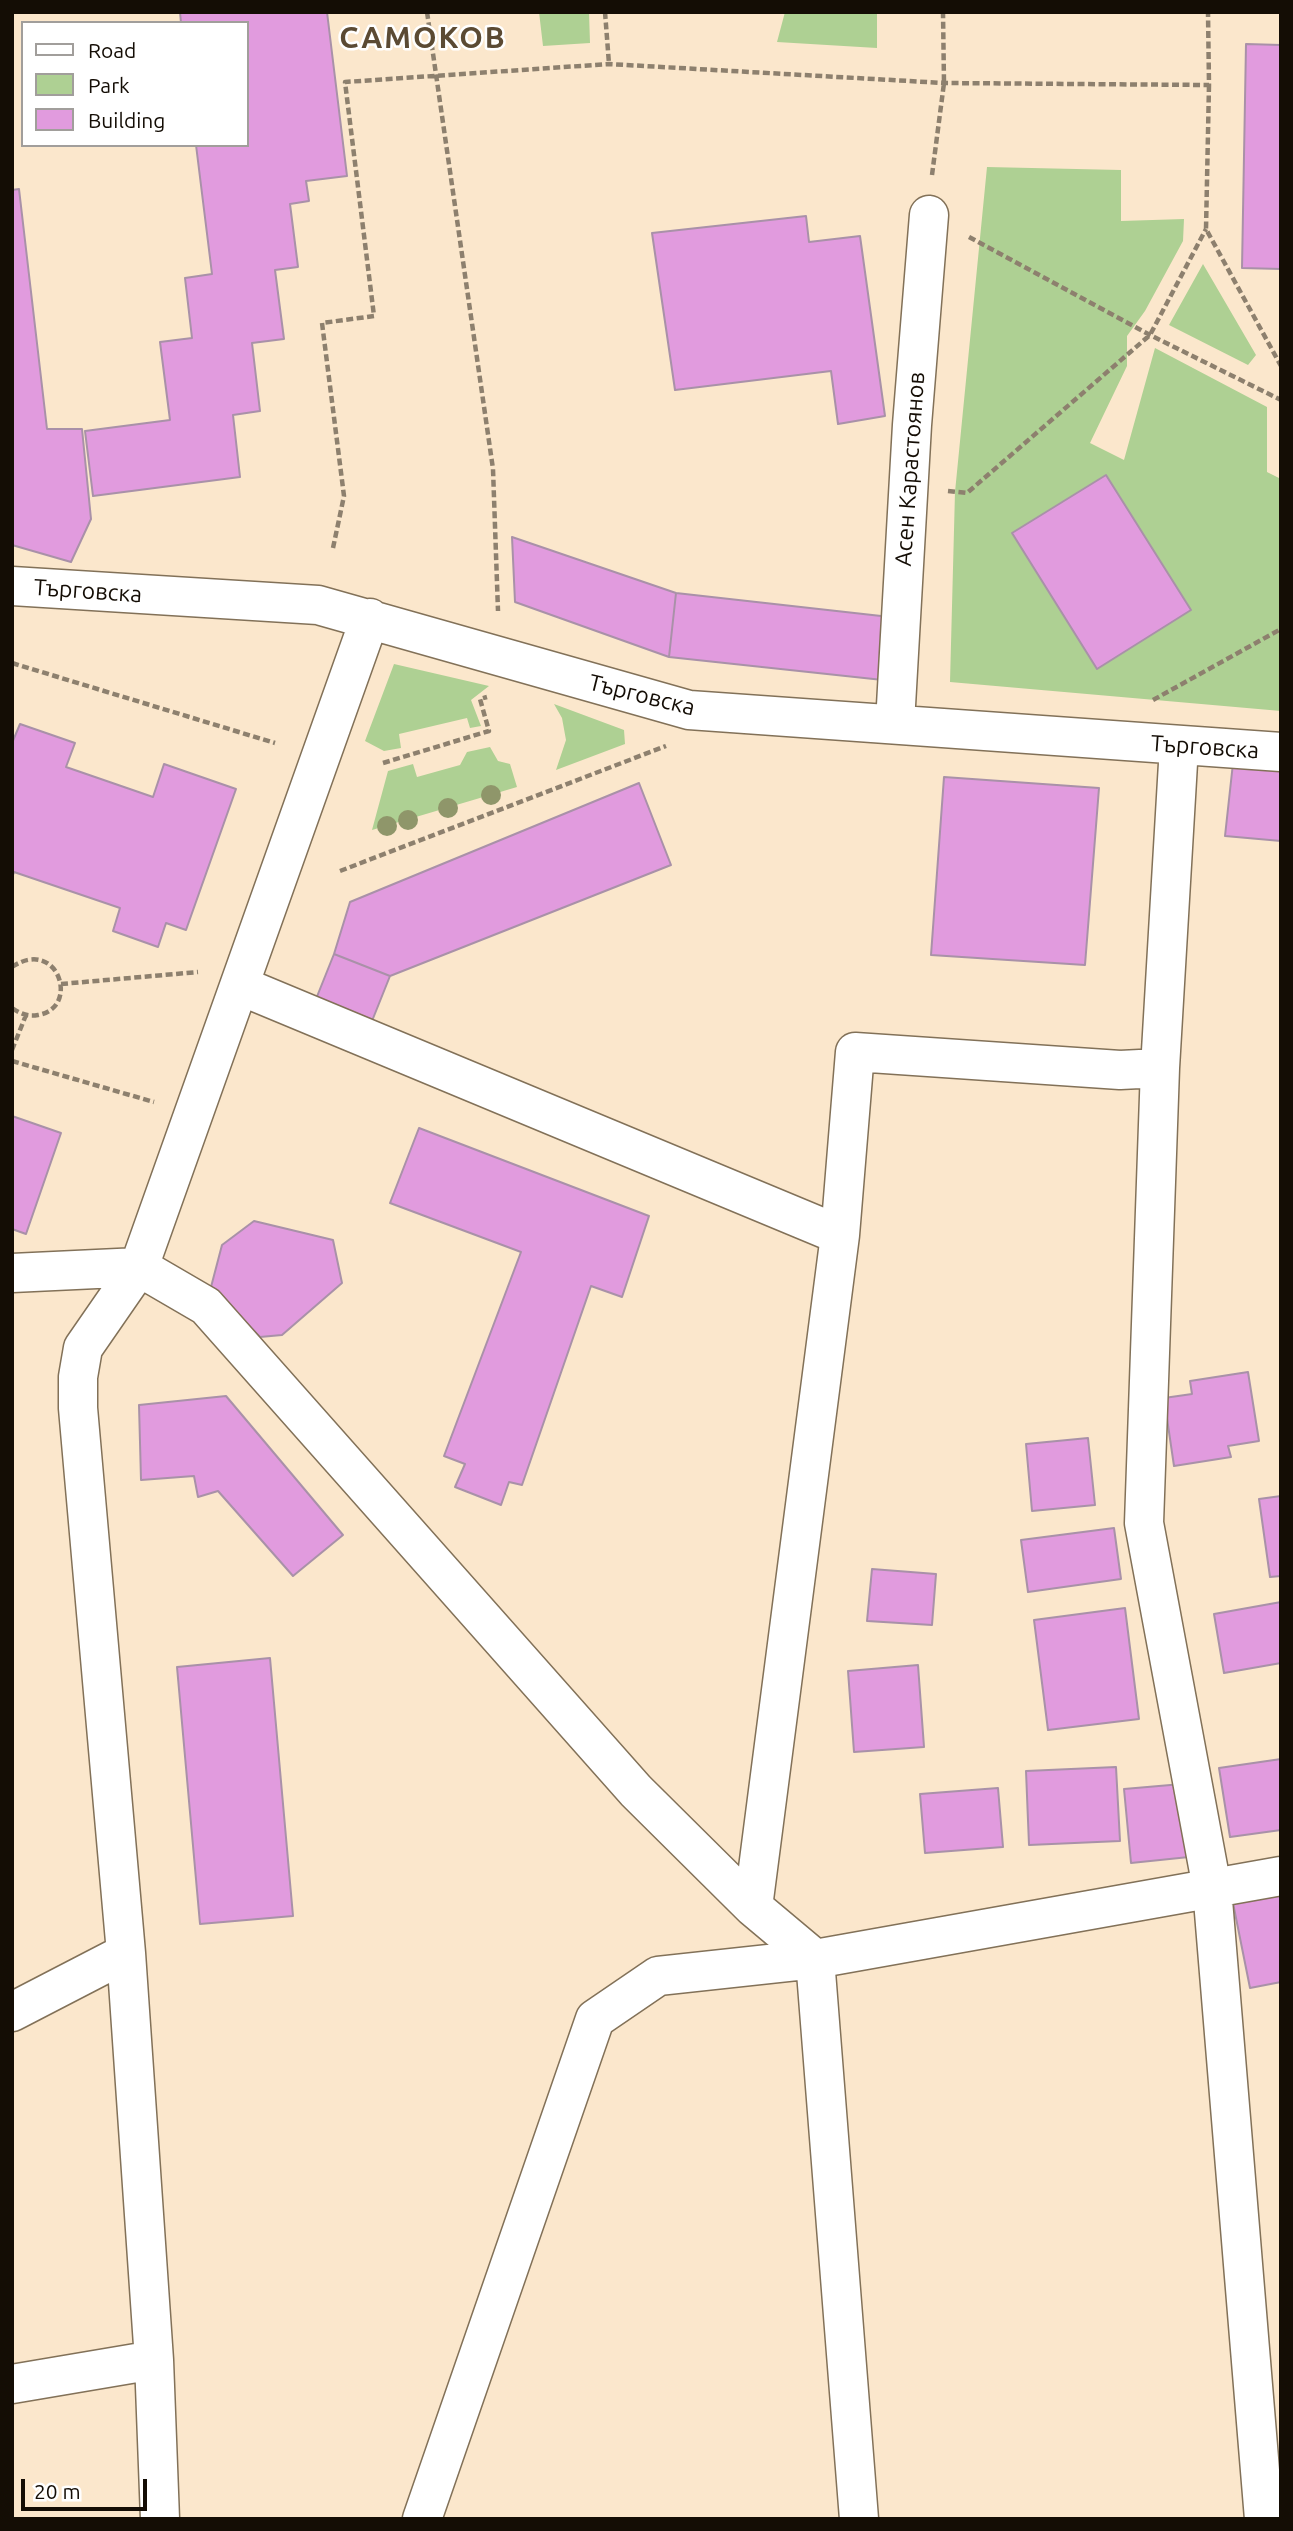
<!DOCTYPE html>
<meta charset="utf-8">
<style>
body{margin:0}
#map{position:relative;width:1293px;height:2531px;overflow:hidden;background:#fbe7cc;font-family:Ubuntu,sans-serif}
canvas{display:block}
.frame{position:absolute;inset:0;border:14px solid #140d05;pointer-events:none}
.legend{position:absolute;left:21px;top:21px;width:228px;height:126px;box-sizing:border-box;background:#fff;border:2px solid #a19e9b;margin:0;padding:9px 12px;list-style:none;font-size:21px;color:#140d05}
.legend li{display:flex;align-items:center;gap:14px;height:35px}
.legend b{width:35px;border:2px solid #a19e9b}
.scale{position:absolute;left:21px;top:2479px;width:126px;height:32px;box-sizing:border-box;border:4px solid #140d05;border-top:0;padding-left:9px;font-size:21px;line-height:24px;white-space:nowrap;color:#140d05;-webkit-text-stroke:5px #fff;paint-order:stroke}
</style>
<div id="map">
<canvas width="1293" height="2531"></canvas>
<div class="frame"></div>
<ul class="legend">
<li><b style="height:9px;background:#fff"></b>Road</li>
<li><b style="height:19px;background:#aed093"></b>Park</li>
<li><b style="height:19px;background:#e19bde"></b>Building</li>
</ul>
<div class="scale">20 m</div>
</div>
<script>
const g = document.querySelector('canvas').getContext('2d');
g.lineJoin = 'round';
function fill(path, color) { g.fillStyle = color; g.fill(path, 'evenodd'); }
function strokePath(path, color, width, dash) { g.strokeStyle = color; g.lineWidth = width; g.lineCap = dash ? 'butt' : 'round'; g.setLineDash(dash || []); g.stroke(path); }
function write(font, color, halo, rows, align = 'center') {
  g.font = font + ' Ubuntu,sans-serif'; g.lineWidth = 5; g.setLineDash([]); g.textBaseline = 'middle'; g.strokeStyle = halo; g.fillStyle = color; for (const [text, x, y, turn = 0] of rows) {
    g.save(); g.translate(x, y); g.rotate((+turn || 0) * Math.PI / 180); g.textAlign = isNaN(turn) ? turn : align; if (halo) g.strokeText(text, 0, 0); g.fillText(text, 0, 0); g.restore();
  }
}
fill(new Path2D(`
 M539,12H589L590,43L543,46Z
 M785,12H877V48L777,42Z
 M987,167L1121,170V221L1184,219L1183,241L1145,311L1127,336V366L1090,443L1124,460L1155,348L1267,407V472L1281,479V711L950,682L955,492Z
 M1203,264L1256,355L1248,365L1169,325Z
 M394,664L489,686L471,700L481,726L470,728L467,718L399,734L401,748L384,751L365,741Z
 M554,704L624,730L625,744L556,770L566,740L562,718Z
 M490,747L498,761L510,764L517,787L372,830L388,771L413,764L417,777L460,765L467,752Z`), '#aed093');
const building = new Path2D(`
 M180,12H327L347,176L306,181L309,201L290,204L298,267L275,270L284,339L252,343L260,411L233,415L240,477L93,496L85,431L170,420L160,342L192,338L185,278L212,274L196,145H247V23H181Z
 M1246,44L1281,45V269L1242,268Z
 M19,189L47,429H82L91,519L71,562L12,545V190Z
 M806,216L809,242L860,236L885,416L838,424L831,371L675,390L652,233Z
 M1106,475L1191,610L1097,669L1012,533Z
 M512,537L676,593L669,657L515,602Z
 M676,593L899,618L892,681L669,657Z
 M20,724L75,743L66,767L153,797L164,764L236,789L186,930L166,923L158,947L113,931L120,908L14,872L12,878V743Z
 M1233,763L1281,768V841L1225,836Z
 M944,777L1099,788L1085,965L931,955Z
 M639,783L671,865L390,976L334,954L350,902Z
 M334,954L390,976L370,1026L314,1004Z
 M12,1116L61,1133L26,1234L12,1229Z
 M419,1128L649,1216L622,1297L591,1286L522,1485L509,1482L501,1505L455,1487L465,1464L444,1456L521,1252L390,1203Z
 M254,1221L333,1240L342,1283L282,1335L260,1337L211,1287L222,1245Z
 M1248,1372L1259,1441L1228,1446L1231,1457L1174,1466L1164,1398L1192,1394L1190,1381Z
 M226,1396L343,1535L293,1576L218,1491L198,1497L194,1476L141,1480L139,1405Z
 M1088,1438L1095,1505L1032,1511L1026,1444Z
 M1281,1496V1576L1270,1577L1259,1499Z
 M1114,1528L1121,1579L1028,1592L1021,1540Z
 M872,1569L936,1574L932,1625L867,1621Z
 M1281,1602V1663L1224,1673L1214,1614Z
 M1125,1608L1139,1719L1048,1730L1034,1620Z
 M270,1658L293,1916L200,1924L177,1667Z
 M918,1665L924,1747L854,1752L848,1671Z
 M1281,1759V1830L1230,1837L1219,1768Z
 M1116,1767L1120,1841L1029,1845L1026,1771Z
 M1182,1784L1189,1857L1131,1863L1124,1789Z
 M998,1788L1003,1847L925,1853L920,1794Z
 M1281,1894V1982L1250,1988L1233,1903Z`);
fill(building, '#e19bde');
strokePath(building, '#a991a8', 2);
const minor = new Path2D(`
 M12,586L318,605L689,710L1281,752
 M895,723L912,425L929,215
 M1179,746L1160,1068L1144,1523L1212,1888L1264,2519
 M241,986L840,1235
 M139,1267L206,1306L636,1791L753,1907L815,1959L859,2519
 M12,1273L139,1267
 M753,1907L840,1235L855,1052L1120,1070L1160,1068
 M12,2012L126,1953
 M12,2384L154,2360
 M160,2519L154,2360L126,1953L78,1408V1377L83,1348L139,1267L370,618
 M422,2519L595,2019L658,1976L815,1959L1281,1876`);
strokePath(minor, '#827158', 41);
strokePath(new Path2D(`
 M427,12L493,469L498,611
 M605,12L609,64
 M1209,85L1206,229L1281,366
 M932,175L944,83L943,12
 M969,237L1150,335L1281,400
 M948,491L967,493L1150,335L1206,229
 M333,548L344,496L322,323L374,316L345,82L609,64L944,83L1209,85L1208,12
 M12,663L275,743
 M1153,700L1281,629
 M383,763L489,731L480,699L487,697
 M340,871L666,746
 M12,967C58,936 81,1008 38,1015C28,1017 21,1014 12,1008
 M61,984L198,972
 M12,1050L26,1015
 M12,1061L154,1102`), '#8d806e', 4.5, [7, 3.5]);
strokePath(minor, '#fff', 38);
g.fillStyle = '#8f966a';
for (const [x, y] of [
 [491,795],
 [448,808],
 [408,820],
 [387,826]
]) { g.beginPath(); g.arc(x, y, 10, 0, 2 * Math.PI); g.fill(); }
write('23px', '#140d05', '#fff', [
 ["Асен Карастоянов",910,469,-86],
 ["Търговска",88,591,4],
 ["Търговска",642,695,14],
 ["Търговска",1205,747,4]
]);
g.letterSpacing = '2px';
write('bold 30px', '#5b4a33', '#fff', [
 ["САМОКОВ",423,38]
]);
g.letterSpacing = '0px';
</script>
